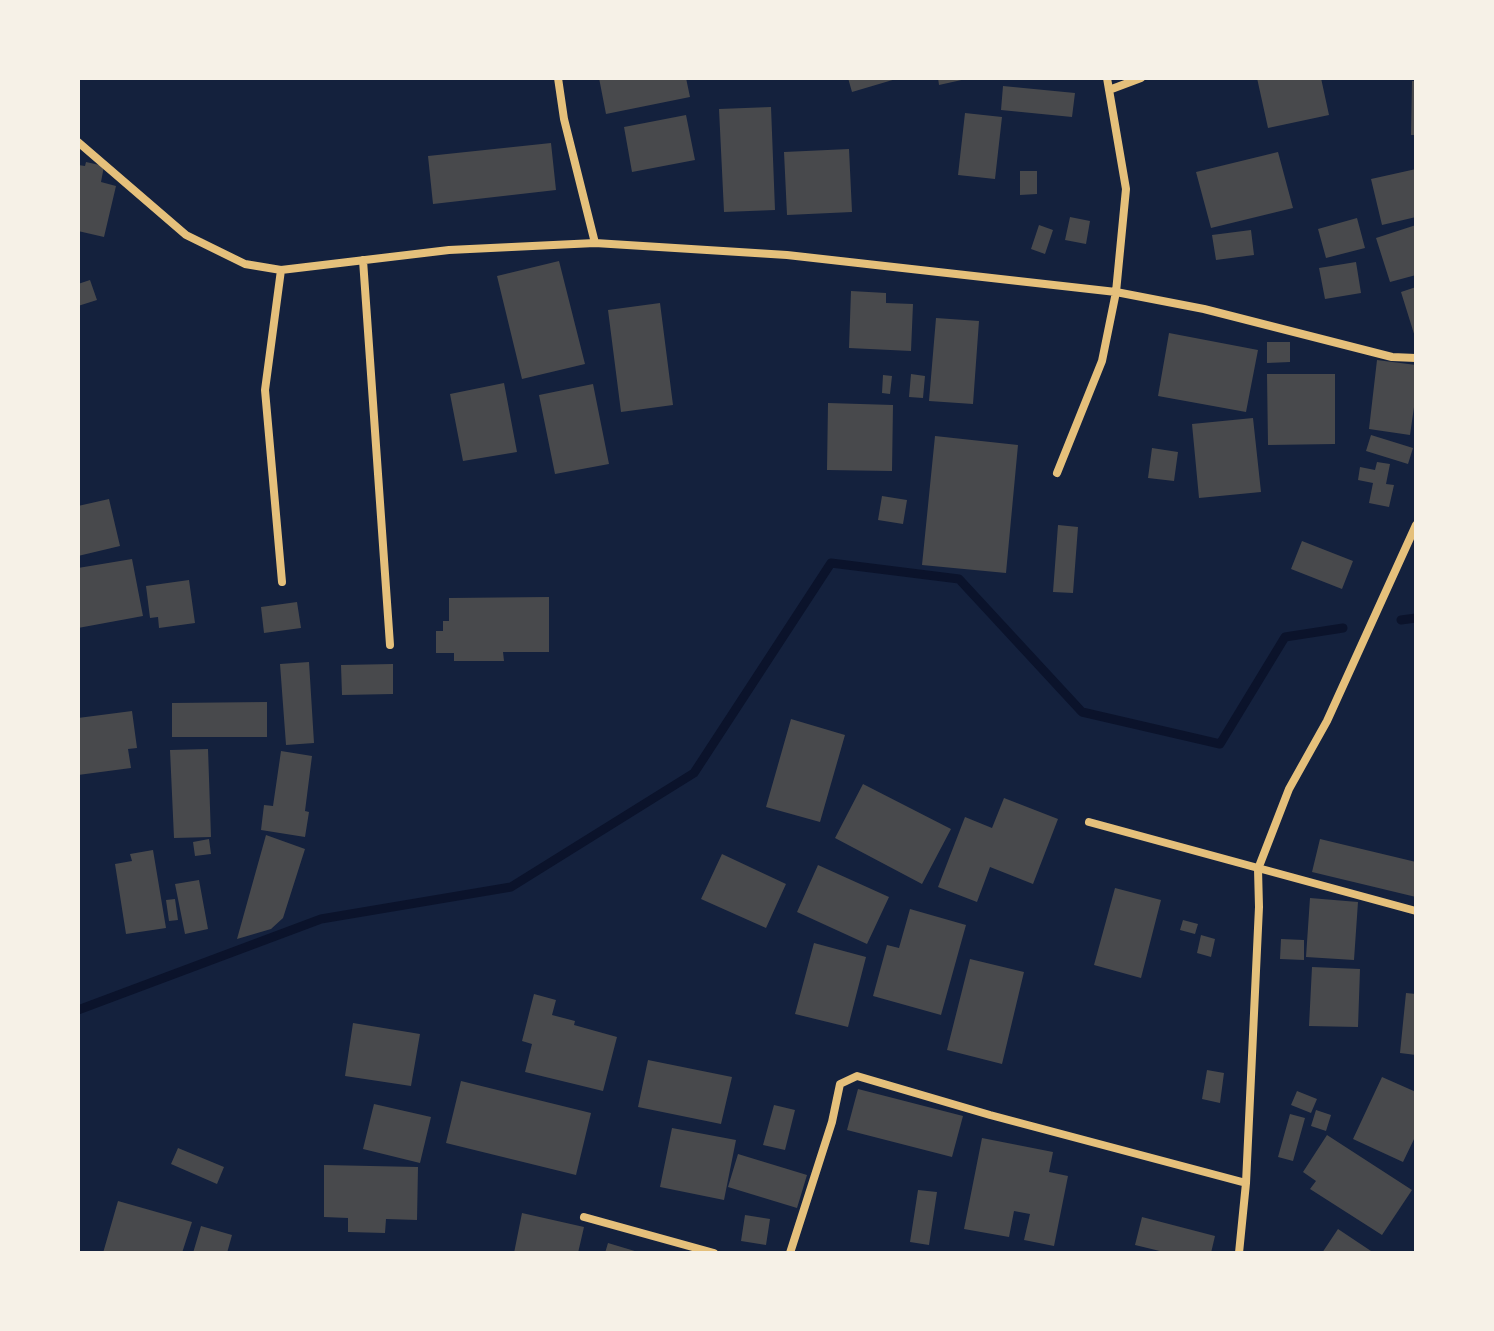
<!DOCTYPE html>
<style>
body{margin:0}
#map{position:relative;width:1494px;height:1331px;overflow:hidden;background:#14213d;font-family:"Roboto Serif",serif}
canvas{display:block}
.frame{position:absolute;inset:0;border:80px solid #f6f1e7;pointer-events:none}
</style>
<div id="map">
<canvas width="1494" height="1331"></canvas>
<div class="frame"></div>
</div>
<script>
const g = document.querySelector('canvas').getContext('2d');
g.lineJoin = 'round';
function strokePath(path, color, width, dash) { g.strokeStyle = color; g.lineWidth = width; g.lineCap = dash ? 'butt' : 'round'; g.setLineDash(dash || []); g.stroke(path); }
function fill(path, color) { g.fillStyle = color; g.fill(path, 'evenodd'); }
strokePath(new Path2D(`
 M1401,620L1416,618
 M78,1010L321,919L511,887L694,773L831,563L959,579L1082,712L1220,744L1285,637L1343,628`), '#0b132b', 9);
fill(new Path2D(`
 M599,78H686L690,97L606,114Z
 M848,78H896V79L852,92Z
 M938,78H966V79L939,85Z
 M1257,78H1321L1329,115L1268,128Z
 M1412,81H1416V135H1411Z
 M1003,86L1075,93L1072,117L1001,110Z
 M771,107L775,210L724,212L719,109Z
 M965,113L1002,117L995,179L958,175Z
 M686,115L695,160L632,172L624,127Z
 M551,143L556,190L433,204L428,156Z
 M849,149L852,212L787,215L784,152Z
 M1278,152L1293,208L1211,228L1196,172Z
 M86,162L104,166L101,182L116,186L104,237L78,231V165L85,166Z
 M1416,169V217L1382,225L1371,179Z
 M1020,171H1037V194L1020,195Z
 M1070,217L1090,221L1086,244L1065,240Z
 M1357,218L1365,248L1326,258L1318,229Z
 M1039,225L1053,230L1045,254L1031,249Z
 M1416,225V275L1390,282L1376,238Z
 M1251,230L1254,255L1216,260L1212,235Z
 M559,261L585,364L522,379L497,276Z
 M1356,262L1361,293L1325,299L1319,268Z
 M90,280L97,300L78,306V284Z
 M1416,287V336L1415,337L1401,292Z
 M851,291L886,293V303L913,304L911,351L849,348Z
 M660,303L673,405L621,412L608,310Z
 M936,318L979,321L973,404L929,401Z
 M1169,333L1258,350L1246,412L1158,396Z
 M1267,342H1290V362L1267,363Z
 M1377,360L1416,365V393L1410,435L1369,429Z
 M911,374L925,376L923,398L909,397Z
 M1267,374H1335V444L1268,445Z
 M883,375L892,376L890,394L882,393Z
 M504,383L517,452L463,461L450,394Z
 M593,384L609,464L555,474L539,395Z
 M828,403L893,405L892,471L827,470Z
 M1253,418L1261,492L1199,498L1192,424Z
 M1371,435L1413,448L1408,464L1366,451Z
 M935,436L1018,445L1006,573L922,565Z
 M1152,448L1178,452L1174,481L1148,478Z
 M1377,462L1390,464L1386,484L1394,485L1389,507L1369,503L1373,483L1358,480L1360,467L1375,470Z
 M882,496L907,500L903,524L878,520Z
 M109,499L120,546L78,556V506Z
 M1058,525L1078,527L1073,593L1053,592Z
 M1302,541L1353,561L1342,589L1291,569Z
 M132,559L143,616L78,628V568Z
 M189,580L195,623L159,628L158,617L150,618L146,586Z
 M549,597V652H503L504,661H454V653H436V631H443V621H449V598Z
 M297,602L301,628L264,633L261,607Z
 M309,662L314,743L286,745L280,664Z
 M393,664V694L342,695L341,665Z
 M267,702V737H172V703Z
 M132,711L137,748L128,749L131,768L78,775V718Z
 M791,719L845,735L820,822L766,807Z
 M208,749L211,837L174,838L170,750Z
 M281,751L312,756L305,811L309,812L305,837L261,830L264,805L273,806Z
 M863,784L951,829L922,884L835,838Z
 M1004,798L1058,819L1033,884L990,867L977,902L938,887L965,817L992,828Z
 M266,835L305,849L283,918L271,929L237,939Z
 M209,839L211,854L195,856L193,842Z
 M1320,839L1416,862V897L1312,872Z
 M153,850L166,928L126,934L115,864L132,861L130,854Z
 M722,854L786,884L766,928L701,899Z
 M818,865L889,897L867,944L797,912Z
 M199,880L208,929L185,934L175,884Z
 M1115,888L1161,900L1141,978L1094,965Z
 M1310,898L1358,902L1354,960L1306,957Z
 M175,899L178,920L169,921L166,900Z
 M910,909L966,925L941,1015L873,996L887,945L899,948Z
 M1183,920L1198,924L1195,934L1180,930Z
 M1201,935L1215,939L1211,957L1197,953Z
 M1281,939L1304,940V960L1280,959Z
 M814,943L866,957L848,1027L795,1014Z
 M970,959L1024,972L1002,1064L947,1050Z
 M1312,967L1360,969L1358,1027L1309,1026Z
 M1406,993L1416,994V1055L1400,1053Z
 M534,994L556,1000L552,1015L575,1021L574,1025L617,1037L603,1091L525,1072L532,1044L522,1041Z
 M353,1023L420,1034L411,1086L345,1076Z
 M648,1060L732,1077L721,1124L638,1107Z
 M1207,1070L1224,1073L1220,1103L1202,1099Z
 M1382,1077L1416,1092V1135L1403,1162L1353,1139Z
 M461,1081L591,1113L576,1175L446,1143Z
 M858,1089L963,1116L952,1157L847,1130Z
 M1297,1091L1317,1099L1311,1113L1291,1105Z
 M374,1104L431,1117L420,1163L363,1149Z
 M774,1105L795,1110L785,1150L763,1145Z
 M1316,1110L1331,1115L1326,1131L1311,1126Z
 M1290,1114L1305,1118L1293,1161L1278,1157Z
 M672,1128L736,1140L724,1200L660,1187Z
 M1327,1135L1412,1190L1382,1235L1310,1189L1316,1181L1303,1172Z
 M982,1138L1053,1152L1049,1172L1068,1176L1054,1246L1024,1240L1030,1214L1014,1211L1009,1237L964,1229Z
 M178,1148L224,1167L217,1184L171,1164Z
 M738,1154L807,1175L797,1208L728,1187Z
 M324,1165L418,1167L417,1220L386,1219L385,1233L348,1232V1218L324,1217Z
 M918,1190L937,1192L929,1245L910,1242Z
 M118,1201L192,1222L182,1253H103Z
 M522,1213L584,1227L578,1253H514Z
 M745,1215L770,1219L766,1245L741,1241Z
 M1142,1217L1215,1236L1211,1253H1168L1135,1245Z
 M201,1226L232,1235L227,1253H193Z
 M1338,1229L1374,1253H1322Z
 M608,1243L638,1252V1253H605Z`), '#48494c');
strokePath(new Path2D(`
 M558,78L564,119L595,243
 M1109,90L1141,78
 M78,142L186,235L245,264L281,270L449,250L595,243L787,255L1116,292L1204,309L1392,357L1416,358
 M363,260L390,645
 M281,270L265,390L282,582
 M1057,473L1102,361L1116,292L1126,189L1107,78
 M1089,822L1416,911
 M584,1217L714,1253
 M790,1253L832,1122L840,1084L857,1076L990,1115L1246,1183
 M1239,1253L1246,1183L1259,907L1258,869L1289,789L1327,721L1416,525`), '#e5c07b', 8);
</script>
